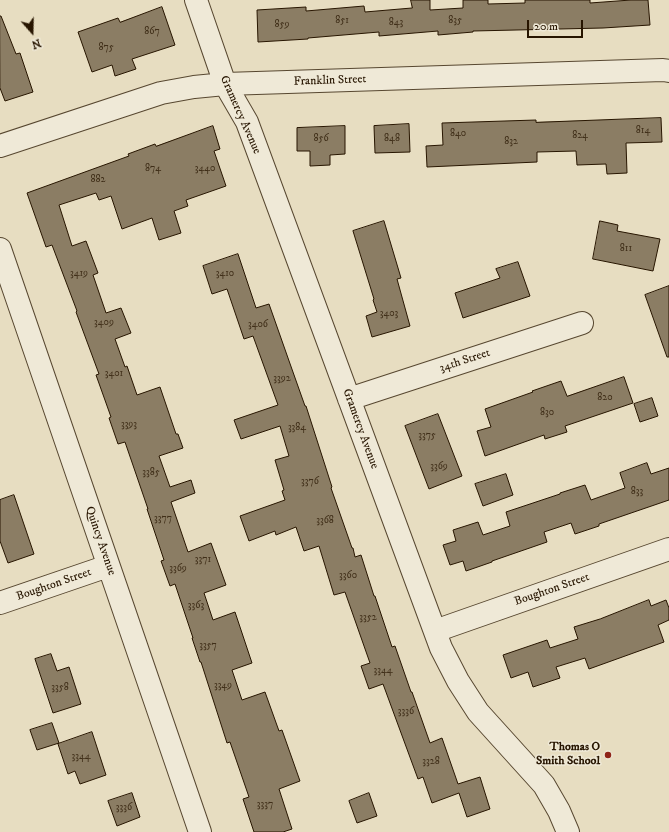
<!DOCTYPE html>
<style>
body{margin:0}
#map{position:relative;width:669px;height:832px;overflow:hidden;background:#e7ddc1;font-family:"IM FELL DW Pica",serif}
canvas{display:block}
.north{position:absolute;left:12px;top:12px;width:40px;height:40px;-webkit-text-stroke:3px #efe9d7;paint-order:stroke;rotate:160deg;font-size:11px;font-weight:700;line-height:16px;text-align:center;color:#271500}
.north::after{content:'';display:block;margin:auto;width:14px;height:18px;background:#271500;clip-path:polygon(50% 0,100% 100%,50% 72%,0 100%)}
.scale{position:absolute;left:527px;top:20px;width:56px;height:18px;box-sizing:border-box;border:2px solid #271500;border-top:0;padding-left:5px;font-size:12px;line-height:14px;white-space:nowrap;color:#271500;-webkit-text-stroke:3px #efe9d7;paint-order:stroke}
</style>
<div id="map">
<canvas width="669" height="832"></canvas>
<div class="north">N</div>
<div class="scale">20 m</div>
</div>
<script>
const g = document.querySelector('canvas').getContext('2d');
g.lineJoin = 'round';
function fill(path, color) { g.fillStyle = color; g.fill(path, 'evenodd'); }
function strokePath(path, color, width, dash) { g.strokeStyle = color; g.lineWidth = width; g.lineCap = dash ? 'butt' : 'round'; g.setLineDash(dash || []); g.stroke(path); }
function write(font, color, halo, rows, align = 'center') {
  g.font = font + ' "IM FELL DW Pica",serif'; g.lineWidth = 3; g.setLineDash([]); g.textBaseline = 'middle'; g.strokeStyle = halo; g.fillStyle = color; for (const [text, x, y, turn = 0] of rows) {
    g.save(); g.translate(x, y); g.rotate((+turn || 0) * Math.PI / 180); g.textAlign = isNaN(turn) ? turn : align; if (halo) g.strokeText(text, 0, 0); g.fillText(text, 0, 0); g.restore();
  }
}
const building = new Path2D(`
 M411,0H430V10L463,8V0H488V4L525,3V0H590V3L631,0H648L650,25L603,28L473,31V32L438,35V31L379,36V32L308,38V39L258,42L257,10L306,7V11L364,6L365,12L412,8Z
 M162,7L175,45L132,59L136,69L115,76L112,65L92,72L78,32L118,18L120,22Z
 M0,16H1L16,54L20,53L33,92L5,101L0,88Z
 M661,118L662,142L626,143L627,173L607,174L606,164L577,165L576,151L537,152V162L427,167L426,146L443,145L442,123L536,120V122Z
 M409,124L410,152L375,153L374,126Z
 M213,126L220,149L214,151L226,186L186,200L188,206L174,211L181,233L159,240L152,218L122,229L111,196L99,200L96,193L59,205L72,246L86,241L98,273L93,275L106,313L121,308L131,333L115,339L125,367L127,366L137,395L160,387L176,434H178L183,448L159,456L170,487L191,480L195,493L171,502L188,552L211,543L226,585L204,593L213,620L235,612L252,663L232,670L242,700L265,692L279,731L282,730L300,781L279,789L292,829L283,832H254L243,799L249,797L230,742L227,743L201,662H200L192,638H193L175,584L170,586L161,561L164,560L147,509H148L125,442L118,444L109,418L111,417L96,375L99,374L76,312L77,311L52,245L46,247L27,193L129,156L128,154L155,144L156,146Z
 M345,126V154L330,155V165L310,166V151H297V128Z
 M384,221L401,278L397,279L410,326L372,337L366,316L377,312L373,300L374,299L353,231Z
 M600,221L618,225L617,231L660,239L653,271L593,259Z
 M238,254L256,308L269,304L288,358L305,406H306L332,487L331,488L352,548H353L355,557L361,555L374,596H375L392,647L395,646L411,692H412L430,743L442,738L458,784L480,777L490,809L467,817L459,793L432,803L423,777L418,779L383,684L369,689L361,666L370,663L345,592L334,595L319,546L304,551L296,527L276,535L275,531L249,541L240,516L285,500L282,491L284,490L275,460L289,456L280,426L241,439L234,420L278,405L253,336L244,339L227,289L212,294L203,266Z
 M518,262L530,296L463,318L455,293L500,278L496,269Z
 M669,286V357H667L645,295Z
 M624,377L633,403L565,426L567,432L545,439L544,435L485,456L477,431L491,427L485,409L533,392L532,391L561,381L567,396Z
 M652,398L658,416L640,422L634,404Z
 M438,414L462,476L429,489L405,426Z
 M647,463L651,474L669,468V500L599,524V526L575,534L571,523L544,532L547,542L492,561V562L466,571L463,561L450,565L443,545L456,541L453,530L478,522L483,535L510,526L506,512L560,494V493L585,485L591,500L625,488L620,473Z
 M506,474L513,495L483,506L475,484Z
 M14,495L34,554L8,563L0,541V500Z
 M649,600L651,606L666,600L669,608V620L658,625L664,642L589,669L585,658L556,667L560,678L533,687L528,672L511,678L503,655L547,640L550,648L578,639L574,627L600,619Z
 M51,654L57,671L69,667L81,704L53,713L35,659Z
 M52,723L59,743L37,750L30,730Z
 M92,732L106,775L80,784L75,771L68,774L58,744Z
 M132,793L140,817L117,826L108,801Z
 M369,793L377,816L357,823L349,801Z`);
fill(building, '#8b7d64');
strokePath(building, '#271500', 1);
const minor = new Path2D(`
 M196,0L225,84L247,122L441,648L458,681L478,712L544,785L559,811L568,832
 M0,146L161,93L194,87L225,84L663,70L669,71
 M0,249L200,832
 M349,399L582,323
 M0,603L108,566
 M435,631L669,549`);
strokePath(minor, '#574730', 24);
strokePath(minor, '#efe9d7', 22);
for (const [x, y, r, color] of [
 [608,755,4,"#8f2418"]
]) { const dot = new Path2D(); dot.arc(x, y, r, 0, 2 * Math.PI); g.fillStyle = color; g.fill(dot); strokePath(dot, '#efe9d7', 1.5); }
write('10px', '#402f19', null, [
 ["851",342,21],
 ["835",455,21],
 ["843",396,23],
 ["859",282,25],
 ["867",152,32],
 ["875",106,48],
 ["814",643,131],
 ["840",458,134],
 ["824",580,136],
 ["856",321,139],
 ["848",392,139],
 ["832",511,142],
 ["874",153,169],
 ["3440",205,169],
 ["882",98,180],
 ["811",626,249],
 ["3419",79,274],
 ["3410",225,274],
 ["3403",389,314],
 ["3409",104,323],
 ["3406",258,325],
 ["3401",114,374],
 ["3392",282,379],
 ["820",605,398],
 ["830",547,413],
 ["3393",129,425],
 ["3384",297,428],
 ["3375",427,436],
 ["3369",439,467],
 ["3385",151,473],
 ["3376",310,482],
 ["833",637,492],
 ["3377",163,519],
 ["3368",325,521],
 ["3371",203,560],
 ["3369",178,569],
 ["3360",348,576],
 ["3363",196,606],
 ["3352",368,618],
 ["3357",208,646],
 ["3344",383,671],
 ["3349",223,686],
 ["3358",60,688],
 ["3336",406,712],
 ["3344",81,757],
 ["3328",431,762],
 ["3337",265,805],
 ["3336",124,808]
]);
write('12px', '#271500', '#efe9d7', [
 ["Franklin Street",330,81,-2],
 ["Gramercy Avenue",240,115,66],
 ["34th Street",465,361,-18],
 ["Gramercy Avenue",360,429,70],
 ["Quincy Avenue",100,541,71],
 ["Boughton Street",54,585,-19],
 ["Boughton Street",552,590,-19]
]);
write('bold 12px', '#271500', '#efe9d7', [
 ["Thomas O",600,748],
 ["Smith School",600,762]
], 'right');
</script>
